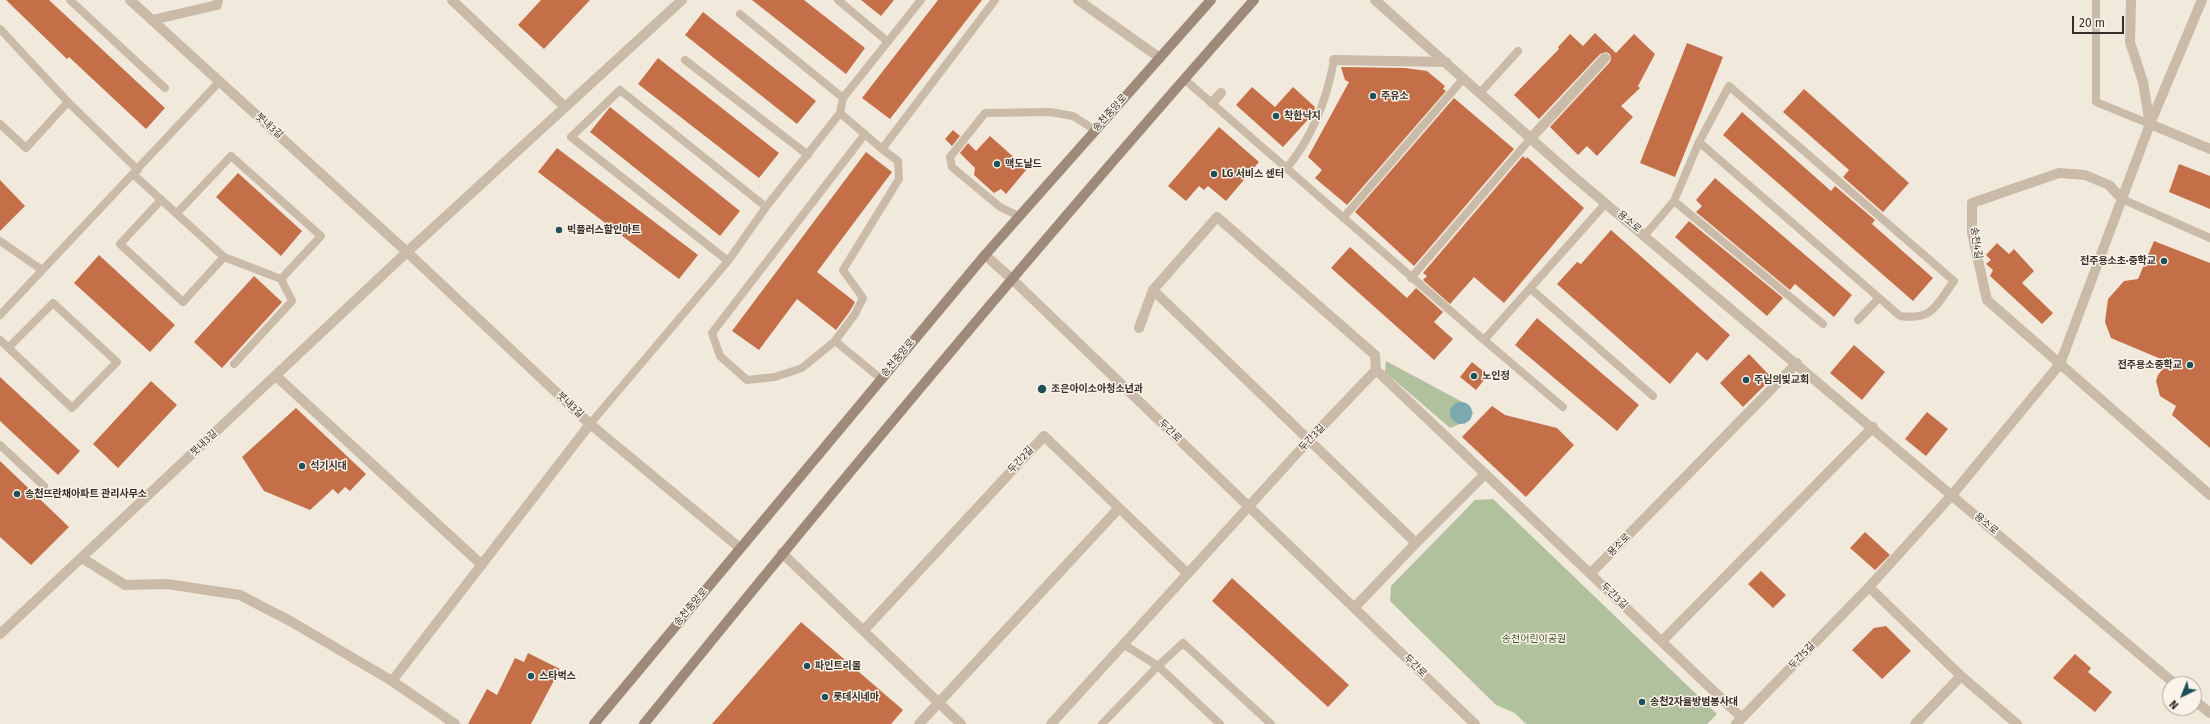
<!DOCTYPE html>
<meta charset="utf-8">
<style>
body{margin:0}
#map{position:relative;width:2210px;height:724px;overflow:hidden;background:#f2e9dd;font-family:"Fira Sans",sans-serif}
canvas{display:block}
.north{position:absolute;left:2162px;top:676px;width:40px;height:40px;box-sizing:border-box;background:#f9f3e9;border:1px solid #aba49c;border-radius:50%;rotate:223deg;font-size:11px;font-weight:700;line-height:16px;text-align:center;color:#372e28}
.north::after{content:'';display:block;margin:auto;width:14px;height:18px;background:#1e5058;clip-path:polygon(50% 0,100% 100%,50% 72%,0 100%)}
.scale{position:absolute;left:2072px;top:16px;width:52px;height:18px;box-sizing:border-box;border:2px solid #372e28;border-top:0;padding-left:5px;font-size:12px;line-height:14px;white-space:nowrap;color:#372e28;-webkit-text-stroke:3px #f9f3e9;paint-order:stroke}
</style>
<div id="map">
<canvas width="2210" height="724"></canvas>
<div class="north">N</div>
<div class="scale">20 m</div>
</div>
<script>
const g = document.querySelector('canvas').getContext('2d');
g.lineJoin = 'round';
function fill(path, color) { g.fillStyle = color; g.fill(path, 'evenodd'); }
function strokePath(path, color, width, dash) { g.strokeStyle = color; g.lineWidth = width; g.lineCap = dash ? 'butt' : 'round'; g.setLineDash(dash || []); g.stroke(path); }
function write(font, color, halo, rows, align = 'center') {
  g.font = font + ' "Fira Sans","Noto Sans KR",sans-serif'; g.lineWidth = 3; g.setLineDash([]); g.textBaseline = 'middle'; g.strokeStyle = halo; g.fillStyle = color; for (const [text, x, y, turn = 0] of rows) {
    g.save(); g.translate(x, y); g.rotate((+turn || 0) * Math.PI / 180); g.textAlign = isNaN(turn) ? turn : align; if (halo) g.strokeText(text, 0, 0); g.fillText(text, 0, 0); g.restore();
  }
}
fill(new Path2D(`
 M1386,361L1470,406L1473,413L1470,420L1450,428L1385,372Z
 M1493,499L1717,714L1707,724H1526L1515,713L1496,705L1390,601L1391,586L1475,500Z`), '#b2c19d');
fill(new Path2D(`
 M1450 413a11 11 0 1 1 22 0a11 11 0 1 1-22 0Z`), '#7ca9af');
fill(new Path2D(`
 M6,0H49L165,108L146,129L69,57L67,59Z
 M541,0H590L544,49L518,25Z
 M752,0H804L865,48L846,74Z
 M861,0H894L881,16Z
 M938,0H982L890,119L862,98Z
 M703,12L816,101L797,124L685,35Z
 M1595,33L1616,53L1634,34L1655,54L1638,86L1640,88L1621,106L1633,117L1597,156L1587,146L1578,155L1550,127L1610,62L1611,59L1610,54L1606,52L1600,54L1539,119L1514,95L1559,49L1558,47L1570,34L1583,46Z
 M1687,43L1723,57L1675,177L1640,163Z
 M658,58L779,153L759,178L638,84Z
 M1341,67L1405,68L1427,71L1445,86L1443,89L1446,91L1347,205L1315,178L1322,170L1308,157L1349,82L1345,80Z
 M1252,87L1275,107L1293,87L1315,107L1313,114L1283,147L1236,105Z
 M1804,89L1909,183L1883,212L1843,177L1849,170L1783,112Z
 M1454,98L1514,149L1414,266L1355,212Z
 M610,107L740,211L720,236L590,132Z
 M1742,112L1831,191L1835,186L1875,220L1872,224L1933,278L1913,301L1723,135Z
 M1219,127L1259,162L1226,201L1208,186L1204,190L1199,186L1186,201L1168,186Z
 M953,130L960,136L952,146L945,139Z
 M990,136L1027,169L1006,194L1001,189L994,193L974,175L975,168L960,153L968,143L976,151Z
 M557,148L698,255L679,279L538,172Z
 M866,152L892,172L817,272L855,302L850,311L836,330L797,299L759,350L732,331Z
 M1523,156L1526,159L1527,157L1584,208L1504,303L1474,277L1450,304L1423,280L1427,276L1423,273Z
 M2179,164L2210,176V209L2169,192Z
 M238,173L302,231L281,256L216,197Z
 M1715,178L1852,295L1834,317L1795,284L1790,290L1696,212L1702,206L1696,200Z
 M0,180L25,206L0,231Z
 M1689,221L1783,298L1767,316L1675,237Z
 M1611,230L1730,335L1707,361L1697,352L1670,384L1557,284L1577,262L1581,264Z
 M2154,241L2210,263V448L2172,415L2176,406L2160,396L2156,381L2158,375L2168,362L2111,338L2105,322L2108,299L2124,281L2138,279Z
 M1997,243L2009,254L2014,249L2034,271L2022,283L2053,313L2042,324L1990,276L1993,270L1986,264L1991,260L1986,255Z
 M1350,247L1407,298L1416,288L1443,312L1434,322L1453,339L1434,360L1331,268Z
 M99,255L175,325L150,352L74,283Z
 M254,276L282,302L222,368L194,342Z
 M1537,318L1639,405L1617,431L1515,345Z
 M1854,345L1885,372L1862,400L1830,373Z
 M1749,354L1772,378L1743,407L1720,383Z
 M1472,362L1488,375L1476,390L1460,377Z
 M0,377L80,451L58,475L0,421Z
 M151,381L177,405L118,468L93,444Z
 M1492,406L1505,415L1557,428L1574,445L1526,497L1462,437Z
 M296,408L366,474L350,491L345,487L338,494L333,489L310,510L264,491L242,457Z
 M1927,412L1948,429L1926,456L1905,439Z
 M0,461L69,527L31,565L0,537Z
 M1865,532L1890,555L1875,570L1850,548Z
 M1761,571L1786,595L1773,608L1748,584Z
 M1232,578L1349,685L1328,707L1212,601Z
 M801,622L903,710L891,724H712Z
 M1886,626L1911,651L1882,679L1852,650L1874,628Z
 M528,653L560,669L531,724H468L487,689L497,695L515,658L524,662Z
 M2075,654L2091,668L2088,672L2112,692L2095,712L2053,678Z`), '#c46f48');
strokePath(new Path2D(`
 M70,0L165,88
 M838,0L887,41
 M2096,0V102L2150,124
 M740,14L843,98
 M0,29L68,102L138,170
 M685,60L808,155
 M1184,79L1484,340L1606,203
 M1480,93L1518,51
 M840,113L882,149L995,0
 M0,124L26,148L68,102
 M865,134L712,333L720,356L747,380L775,377L802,368L835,341L880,378
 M1699,142L1900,316C1933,321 1936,305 1954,281L1729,86L1699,142L1674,201L1823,324
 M1286,169C1312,138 1327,99 1334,60
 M133,174L224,257L183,302L120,244L161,200
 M2122,199L2210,238
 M177,213L231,156L321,236L281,279L224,257
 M1019,216L1000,207L952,167L950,157L985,113L1050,112L1073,116L1095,130
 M1343,218L1464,78
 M1645,235L1674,201
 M0,241L42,270
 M728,261L571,137L620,90L766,207
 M1411,278L1531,138
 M1531,289L1653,396
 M0,315L220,81
 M1858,320L1879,298
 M0,340L72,408L117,362L53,303L9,347
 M1484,340L1563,407
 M835,341L855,314L863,298L843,270L899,179L898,161L882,149
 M234,364L292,301L281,279
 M590,424L728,261L766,207L840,113L843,98L921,0
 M0,445L44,486
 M1123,644L1158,666L1183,643L1271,724
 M1102,724L1158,666L1220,724`), '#cabaa8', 8);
strokePath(new Path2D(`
 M130,0L407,252L590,424L740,548
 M452,0L565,107
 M1078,0L1160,58
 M1375,0L1573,176L2175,684
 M2131,0L2130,42L2143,82L2150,124L2210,149
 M152,20L217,5L218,0
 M1334,60L1446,62
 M1212,103L1221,93
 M1531,138L1605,58
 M2122,199L2109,185L2085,175L2059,173L1972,203V233L1987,300L2210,495
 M985,255L1013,280L1475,724
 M1153,290L1416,543
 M1139,328L1153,290L1217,217L1375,355L1376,370L1742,718
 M276,376L482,565
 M782,553L961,724
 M82,558L125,585L167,584L240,595L292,622L392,681L455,724
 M1591,573L1797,363
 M1869,587L1961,676L2017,724
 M1355,607L1416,543L1484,475
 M864,630L1044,436L1187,573
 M0,634L407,252L682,0
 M1662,641L1873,427
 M392,681L590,424
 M2194,700L2210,713
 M919,724L1119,508
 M1051,724L1310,439L1376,370
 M1736,724L1869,587L1952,495L2060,364L2150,124L2202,0
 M1915,724L1961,676`), '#cabaa8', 10);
strokePath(new Path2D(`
 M594,724L985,255L1211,0
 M644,724C842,479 1045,236 1254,0`), '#9e897a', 10);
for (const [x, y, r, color] of [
 [1373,96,4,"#1e5058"],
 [1276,116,4,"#1e5058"],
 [997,164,4,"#1e5058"],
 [1214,174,4,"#1e5058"],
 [559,230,4,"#1e5058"],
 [2164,261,4,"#1e5058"],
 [2190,365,4,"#1e5058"],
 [1474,376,4,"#1e5058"],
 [1746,380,4,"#1e5058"],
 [1042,389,5,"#1e5058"],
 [302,466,4,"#1e5058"],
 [17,494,4,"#1e5058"],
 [807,666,4,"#1e5058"],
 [531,676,4,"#1e5058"],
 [825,697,4,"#1e5058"],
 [1642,702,4,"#1e5058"]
]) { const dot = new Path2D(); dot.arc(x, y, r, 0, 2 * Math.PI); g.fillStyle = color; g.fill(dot); strokePath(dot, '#f9f3e9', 1.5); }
write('bold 10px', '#372e28', '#f9f3e9', [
 ["주유소",1381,96],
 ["착한낙지",1284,116],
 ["맥도날드",1005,164],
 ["LG 서비스 센터",1222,174],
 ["빅플러스할인마트",567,230],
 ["전주용소초·중학교",2156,261,"right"],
 ["전주용소중학교",2182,365,"right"],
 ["노인정",1482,376],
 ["주님의빛교회",1754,380],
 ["조은아이소아청소년과",1051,389],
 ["석기시대",310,466],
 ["송천뜨란채아파트 관리사무소",25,494],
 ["파인트리몰",815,666],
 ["스타벅스",539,676],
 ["롯데시네마",833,697],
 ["송천2자율방범봉사대",1650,702]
], 'left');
write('10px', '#372e28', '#f9f3e9', [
 ["송천중앙로",1110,113,-48],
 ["붓내3길",269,126,42],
 ["용소로",1629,222,40],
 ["송천4길",1976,243,81],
 ["송천중앙로",898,358,-50],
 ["붓내3길",570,405,43],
 ["두간로",1170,431,44],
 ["두간3길",1312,438,-47],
 ["붓내3길",204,443,-43],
 ["두간2길",1021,460,-47],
 ["용소로",1986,524,40],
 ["용소로",1619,545,-46],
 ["두간3길",1614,596,44],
 ["송천중앙로",691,607,-50],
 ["두간5길",1802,656,-46],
 ["두간로",1415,666,44]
]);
write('10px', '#43552d', '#f9f3e9', [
 ["송천어린이공원",1534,639]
]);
</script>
